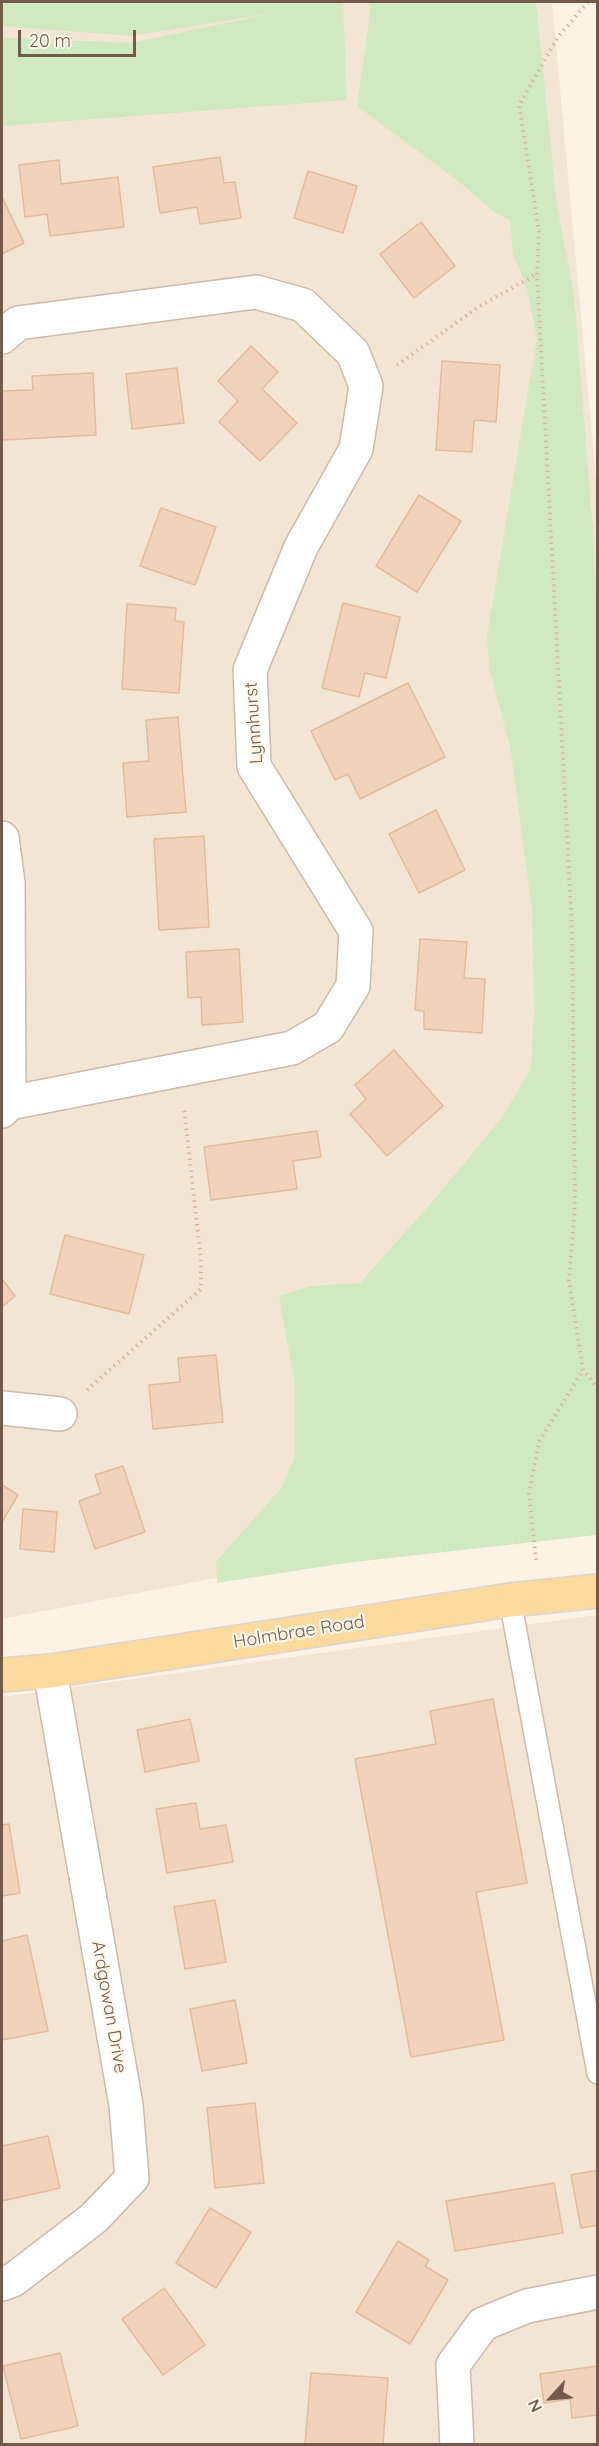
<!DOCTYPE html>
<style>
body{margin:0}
#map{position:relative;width:599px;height:2446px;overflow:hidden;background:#fcf3e4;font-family:Quicksand,sans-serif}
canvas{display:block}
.frame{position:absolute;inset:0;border:3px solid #745a4a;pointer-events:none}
.north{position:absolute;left:521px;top:2368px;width:60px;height:60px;-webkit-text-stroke:4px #fff7ea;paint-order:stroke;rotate:244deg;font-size:16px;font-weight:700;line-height:24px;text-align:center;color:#745a4a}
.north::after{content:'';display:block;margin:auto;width:21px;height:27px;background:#745a4a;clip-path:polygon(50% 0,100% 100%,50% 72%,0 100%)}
.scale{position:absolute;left:18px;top:30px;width:118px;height:27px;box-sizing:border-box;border:3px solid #745a4a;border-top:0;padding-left:8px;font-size:18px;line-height:21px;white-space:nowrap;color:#745a4a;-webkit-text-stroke:4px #fff7ea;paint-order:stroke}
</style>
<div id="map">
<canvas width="599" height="2446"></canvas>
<div class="frame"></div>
<div class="north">N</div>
<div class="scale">20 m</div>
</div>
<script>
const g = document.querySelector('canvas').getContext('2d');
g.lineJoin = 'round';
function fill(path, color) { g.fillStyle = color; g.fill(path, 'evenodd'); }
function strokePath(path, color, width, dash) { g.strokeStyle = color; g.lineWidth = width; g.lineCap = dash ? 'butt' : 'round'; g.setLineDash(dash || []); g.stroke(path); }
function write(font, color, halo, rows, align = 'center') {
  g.font = font + ' Quicksand,sans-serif'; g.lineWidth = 4.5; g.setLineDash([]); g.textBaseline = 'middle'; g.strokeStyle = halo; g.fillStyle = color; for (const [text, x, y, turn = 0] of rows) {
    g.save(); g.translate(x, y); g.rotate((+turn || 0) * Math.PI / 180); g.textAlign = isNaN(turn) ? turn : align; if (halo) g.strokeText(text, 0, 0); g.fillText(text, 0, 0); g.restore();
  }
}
fill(new Path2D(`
 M2,2H552L598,500L597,1505L2,1619Z
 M597,1615V2444H2V1697Z`), '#f3e5d3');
fill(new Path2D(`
 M2,2H343L347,100L2,126V37L131,43L274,13L131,36L2,26Z
 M368,2H536L557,207L574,294L593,531L597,617V1535L346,1563L217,1583L216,1562L282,1487L295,1456V1385L279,1296L310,1286L360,1283L433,1201L501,1119L531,1069L534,1011L532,909L510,746L489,667L487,636L537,338L526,285L513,254L510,220L494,212L462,184L357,106L370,15Z`), '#d1e9c3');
const building = new Path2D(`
 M220,157L224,183L235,182L241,218L200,224L197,207L160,213L153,167Z
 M59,160L61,184L118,177L124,227L50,236L47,214L25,217L19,165Z
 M308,171L357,186L343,233L294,218Z
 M2,197L24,243L2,254Z
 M421,222L455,266L414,298L380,254Z
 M251,346L278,372L262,389L297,423L260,461L219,422L238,401L218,381Z
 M442,361L500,365L496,422L474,420L472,452L436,450Z
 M177,368L184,423L132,429L126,374Z
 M93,373L96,435L2,440V391L33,390L32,376Z
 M419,495L461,521L417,592L376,566Z
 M161,508L216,527L195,585L140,566Z
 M343,603L400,617L386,678L365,673L359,697L322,688Z
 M127,604L176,608L175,621L184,622L179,693L122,689Z
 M408,683L445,757L360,799L348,774L335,780L311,731Z
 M178,717L186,812L127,817L123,763L149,761L146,720Z
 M436,810L465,870L419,893L389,834Z
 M204,836L209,927L159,930L154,839Z
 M420,939L467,942L464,978L485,979L482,1033L424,1029V1011L415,1010Z
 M239,949L243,1022L202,1025L201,997L188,998L186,952Z
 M394,1050L443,1106L387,1156L350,1114L366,1099L355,1085Z
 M317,1131L321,1157L293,1161L297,1189L211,1200L204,1147Z
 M65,1235L144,1255L129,1314L50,1294Z
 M2,1279L15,1296L2,1307Z
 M216,1355L223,1422L153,1429L149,1385L180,1382L178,1358Z
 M123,1466L145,1532L95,1549L79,1501L101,1493L95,1475Z
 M2,1485L18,1495L2,1522Z
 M23,1509L57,1512L54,1552L20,1549Z
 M493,1699L527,1883L476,1892L504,2040L411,2057L355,1759L436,1744L430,1711Z
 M190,1719L199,1761L145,1772L137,1730Z
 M196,1803L200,1829L226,1825L233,1862L167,1873L156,1809Z
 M9,1824L20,1893L2,1896V1825Z
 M215,1900L226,1962L185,1969L174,1907Z
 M27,1935L48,2031L2,2040V1941Z
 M235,2000L247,2063L202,2071L190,2009Z
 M255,2103L264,2183L215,2188L207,2108Z
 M48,2136L60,2188L2,2201V2146Z
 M598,2170V2225L581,2228L571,2175Z
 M554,2183L563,2233L455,2251L446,2201Z
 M210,2208L251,2232L216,2288L176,2263Z
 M398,2241L429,2260L425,2266L448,2280L410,2344L356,2312Z
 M164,2288L205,2345L163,2375L122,2319Z
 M60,2353L78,2426L21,2439L3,2366Z
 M598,2366V2415L572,2418L570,2399L544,2403L540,2374Z
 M311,2373L388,2378L383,2444H305Z`);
fill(building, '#f1d3bc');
strokePath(building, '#e3ba9d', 1.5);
const service = new Path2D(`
 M510,1600L598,2073`);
const minor = new Path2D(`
 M2,337L18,323L256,292L303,305L353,353L366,386L356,449L301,547L250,670L254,766L356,931L353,986L328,1027L292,1048L9,1103L2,1111
 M2,838L8,883L9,1103
 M2,1408L60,1414
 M2,2284L13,2280L94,2218L132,2178L126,2105L50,1671
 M457,2444L453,2365L483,2324L527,2306L598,2292`);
const primary = new Path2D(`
 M2,1675L50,1671L510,1600L598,1591`);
strokePath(service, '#cdbbab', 24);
strokePath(minor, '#cdbbab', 36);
strokePath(primary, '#dbd4d0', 36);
strokePath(new Path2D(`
 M588,2L558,37L519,105L539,232L537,274L572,928L575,1204L569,1281L583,1370L598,1388
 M397,365L480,306L537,274
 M87,1390L201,1289V1260L184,1108
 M536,1560L529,1493L539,1442L583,1370`), '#d6b69f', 4, [1.5, 4.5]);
strokePath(service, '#fff', 21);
strokePath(minor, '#fff', 33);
strokePath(primary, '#fada9d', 33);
write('18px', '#745a4a', '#fff7ea', [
 ["Lynnhurst",254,723,-94],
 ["Holmbrae Road",299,1632,-9],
 ["Ardgowan Drive",109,2007,80]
]);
</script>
